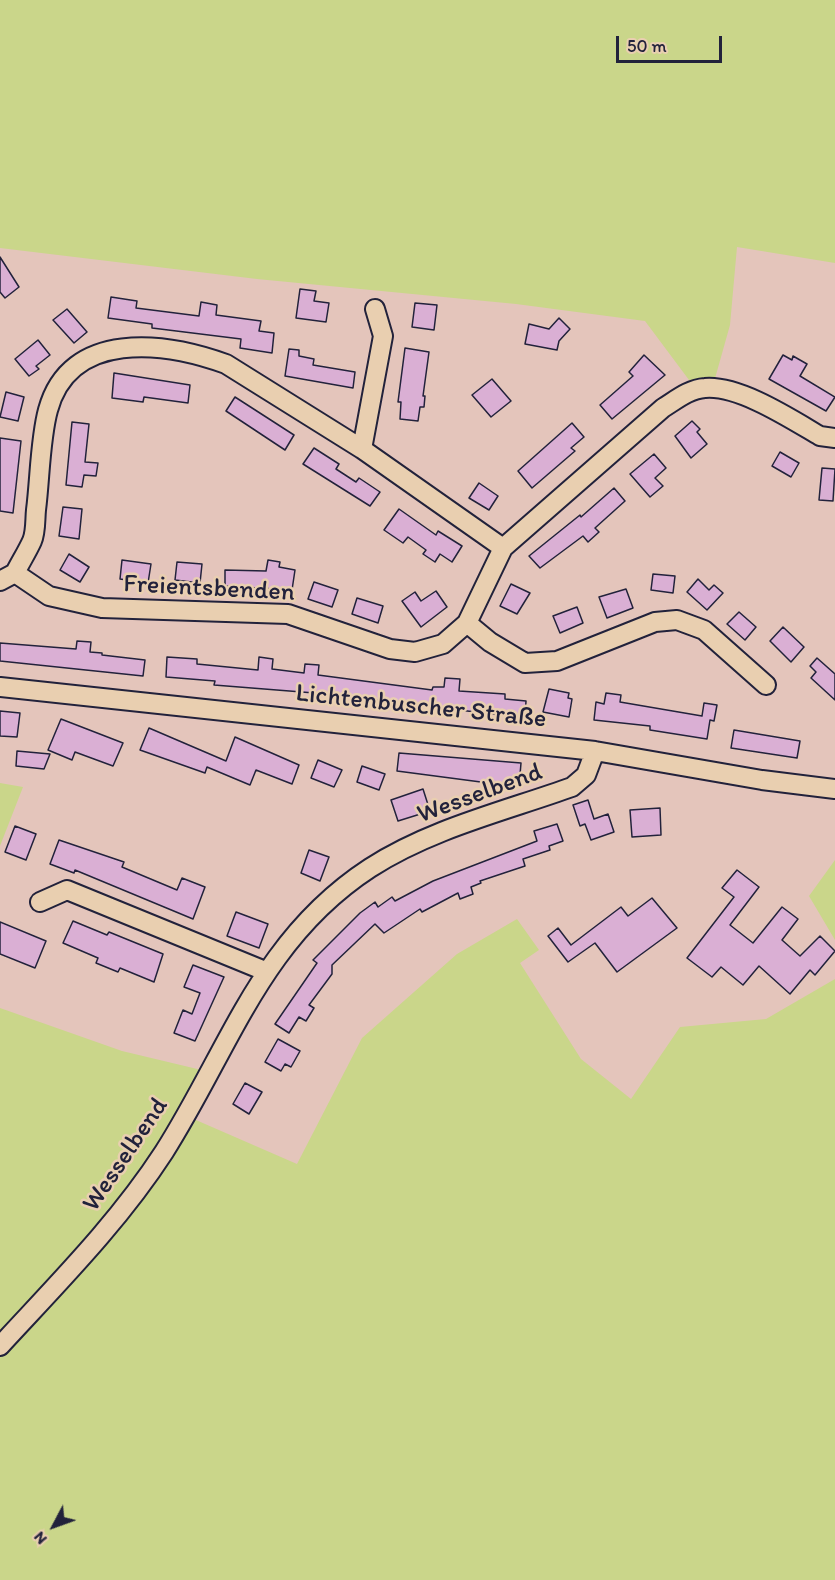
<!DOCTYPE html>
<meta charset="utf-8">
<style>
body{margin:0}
#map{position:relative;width:835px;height:1580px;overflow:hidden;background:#e4c5bb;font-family:Itim,sans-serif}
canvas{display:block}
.north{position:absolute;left:24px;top:1496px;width:60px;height:60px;-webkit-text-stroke:4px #e9cfb0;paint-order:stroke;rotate:229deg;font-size:16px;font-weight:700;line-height:24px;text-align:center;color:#22223b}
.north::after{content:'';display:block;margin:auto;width:21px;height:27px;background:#22223b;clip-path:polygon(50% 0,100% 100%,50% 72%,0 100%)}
.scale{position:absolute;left:616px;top:36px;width:106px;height:27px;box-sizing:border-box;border:3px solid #22223b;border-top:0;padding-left:8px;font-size:18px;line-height:21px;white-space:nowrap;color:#22223b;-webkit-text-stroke:4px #e9cfb0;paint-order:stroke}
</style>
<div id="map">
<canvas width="835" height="1580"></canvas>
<div class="north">N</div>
<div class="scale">50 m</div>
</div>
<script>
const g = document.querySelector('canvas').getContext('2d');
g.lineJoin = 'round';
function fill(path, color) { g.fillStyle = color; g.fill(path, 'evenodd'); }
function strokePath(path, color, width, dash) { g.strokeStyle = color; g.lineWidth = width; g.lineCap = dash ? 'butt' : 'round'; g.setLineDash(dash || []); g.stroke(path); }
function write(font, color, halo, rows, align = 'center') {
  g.font = font + ' Itim,sans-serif'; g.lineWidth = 5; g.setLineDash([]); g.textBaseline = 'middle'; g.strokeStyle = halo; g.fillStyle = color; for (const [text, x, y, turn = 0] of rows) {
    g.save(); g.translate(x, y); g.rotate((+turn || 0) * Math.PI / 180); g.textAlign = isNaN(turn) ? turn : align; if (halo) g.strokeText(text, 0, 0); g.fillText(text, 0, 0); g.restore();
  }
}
fill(new Path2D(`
 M0,0H835V263L737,247L730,325L714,382L692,384L645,321L516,304L257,279L0,248Z
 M0,783L23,787L0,846Z
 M835,860V940L809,896Z
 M517,919L539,950L520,963L581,1059L631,1099L680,1027L766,1019L835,979V1580H0V1008L122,1051L214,1073L189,1117L297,1164L362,1038L457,954Z`), '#cad68a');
const building = new Path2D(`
 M0,257L19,287L5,298L0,292Z
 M300,289L316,291L314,301L329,303L326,322L296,318Z
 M111,297L137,301L136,308L199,316L201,302L217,305L216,315L261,321L259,331L274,333L272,353L240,348L241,339L152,328V324L108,318Z
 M415,303L437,305L434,330L412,327Z
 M67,309L87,332L74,343L53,320Z
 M559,318L570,329L559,341L557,350L525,344L529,324L549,329Z
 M38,340L50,355L36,366L39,369L29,376L15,359Z
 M405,348L429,352L423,396H425L424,407H420L418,421L400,419L401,402H398Z
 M289,349L299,350V356L314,359L313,365L355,372L353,388L285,376Z
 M644,355L665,375L612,419L600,405L633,376L629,372Z
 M783,355L792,360L793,356L807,364L800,376L835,397L826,411L769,379Z
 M114,373L190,385L188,403L144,397L143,402L112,398Z
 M492,379L511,401L491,417L472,395Z
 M6,392L24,397L18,421L0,417Z
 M235,397L294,435L285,450L226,411Z
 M692,421L700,429L697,432L707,444L691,458L675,436Z
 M72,422L89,424L85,462L98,463L96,476L84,475L82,487L66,485Z
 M572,423L584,437L571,448L575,451L532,488L518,471Z
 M0,438L21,441L13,513L0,511Z
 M314,448L339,464L336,469L356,482L359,478L380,492L370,506L303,464Z
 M780,452L799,463L791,477L772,466Z
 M654,454L666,468L655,478L663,486L650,497L630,474Z
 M822,468L835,469L833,501L819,500Z
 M479,483L498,496L489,510L469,498Z
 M614,488L625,501L595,528L599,532L588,542L583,536L540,568L529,556L580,515L581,517Z
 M63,507L82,509L79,539L59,536Z
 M399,509L436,535L438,531L462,546L452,562L440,554L435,562L423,554L426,550L408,537L403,543L384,530Z
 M69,554L89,567L80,582L60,570Z
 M122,560L151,564L148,583L120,579Z
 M268,560L280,562L279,567L295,570L292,590L225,586V570L266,571Z
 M177,562L202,564L200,583L175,580Z
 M653,574L675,576L673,593L651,590Z
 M698,579L709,590L714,585L723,593L707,610L687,592Z
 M314,582L338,590L332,607L308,599Z
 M511,584L530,593L517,614L500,606Z
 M626,589L633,608L607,618L599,597Z
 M436,591L447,607L421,627L402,601L415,592L421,601Z
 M357,598L383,606L378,623L352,614Z
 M577,607L583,623L560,633L553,616Z
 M739,612L756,627L745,640L727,624Z
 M783,627L804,647L791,662L770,641Z
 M77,641L91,642L90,652L102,653V655L145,660L143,676L0,661V643L76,649Z
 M167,657L197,659V664L258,670L259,657L273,659L272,669L304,673L305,664L319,665L318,675L432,690L433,687H444L445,678L460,679L459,691L505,694V699L526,701L525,718L327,694L214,685L215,681L166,677Z
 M817,658L835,674V700L811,678L816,672L810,666Z
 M549,689L569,693L568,698L572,699L569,717L543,712Z
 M606,693L621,695L620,702L702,716L704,703L717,705L714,721L710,720L707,739L650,730V726L594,720L596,702L604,704Z
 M0,711L20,713L17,737L0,736Z
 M61,719L123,743L113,766L75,752L72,760L48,750Z
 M149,728L226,761L235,737L299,765L292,784L256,770L250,785L207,767L205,773L140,750Z
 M734,730L800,741L797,758L731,748Z
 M17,751L50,754L44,769L16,766Z
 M399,753L521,763L519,787L397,771Z
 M318,760L342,770L334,787L311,778Z
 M362,766L385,774L379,790L357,782Z
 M423,789L430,811L398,821L391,800Z
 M588,800L594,819L608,814L614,832L591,840L585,824L580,826L573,805Z
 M660,808L661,835L632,837L630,810Z
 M557,824L563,841L549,846L550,850L523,859L525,866L480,881L481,883L471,887L473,894L460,899L458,893L422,912L420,909L384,933L375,924L332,965V974L309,1005L314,1008L306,1021L299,1017L289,1033L275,1024L317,963L313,960L360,913L375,902L378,907L392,897L395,901L433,881L537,841L534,831Z
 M15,826L36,834L26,860L5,852Z
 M59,840L124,862L122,867L177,890L182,878L205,887L193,919L75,870L74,873L50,864Z
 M309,850L329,857L320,881L301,873Z
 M737,870L759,887L730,925L753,943L782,907L798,919L782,940L800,956L820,936L835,951L815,975L810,970L790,994L759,966L743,985L721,967L712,977L687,958L734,897L722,888Z
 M652,898L677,928L617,972L595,943L568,962L548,936L558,928L571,945L621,907L628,916Z
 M236,912L268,924L259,948L227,936Z
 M73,921L107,935L109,932L163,954L154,982L120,968L118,972L96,963L98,958L63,943Z
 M0,922L46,941L35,968L0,954Z
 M193,965L224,977L195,1041L174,1033L183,1010L192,1014L200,993L184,987Z
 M278,1039L300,1051L291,1067L285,1064L281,1071L265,1062Z
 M245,1083L262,1092L249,1114L233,1104Z`);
fill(building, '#daafd4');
strokePath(building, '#22223b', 1.5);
const minor = new Path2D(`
 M362,449L383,336L375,309
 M15,573C20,563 27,552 32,541C36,532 35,519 36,510C40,479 40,439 48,410C70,329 165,342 226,364L362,449L503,548L663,408C676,400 689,389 705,388C739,385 791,419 820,436L835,438
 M0,581L15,573L49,596L102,608L288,614L390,649L415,652L443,644L467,623L490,642L525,663L557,661L655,622L677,620L704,630L766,685
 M467,623L503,548
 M0,687L595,751L762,780L835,789
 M40,902L67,890L265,971
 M0,1346C58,1283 118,1223 164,1152C230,1048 261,939 370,868C430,829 505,811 572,787L586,775L595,751`);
strokePath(minor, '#22223b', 22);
strokePath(minor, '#e9cfb0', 18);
write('26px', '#22223b', '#e9cfb0', [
 ["Freientsbenden",209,589,3],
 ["Lichtenbuscher Straße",421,707,6],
 ["Wesselbend",480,794,-20],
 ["Wesselbend",126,1155,-56]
]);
</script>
